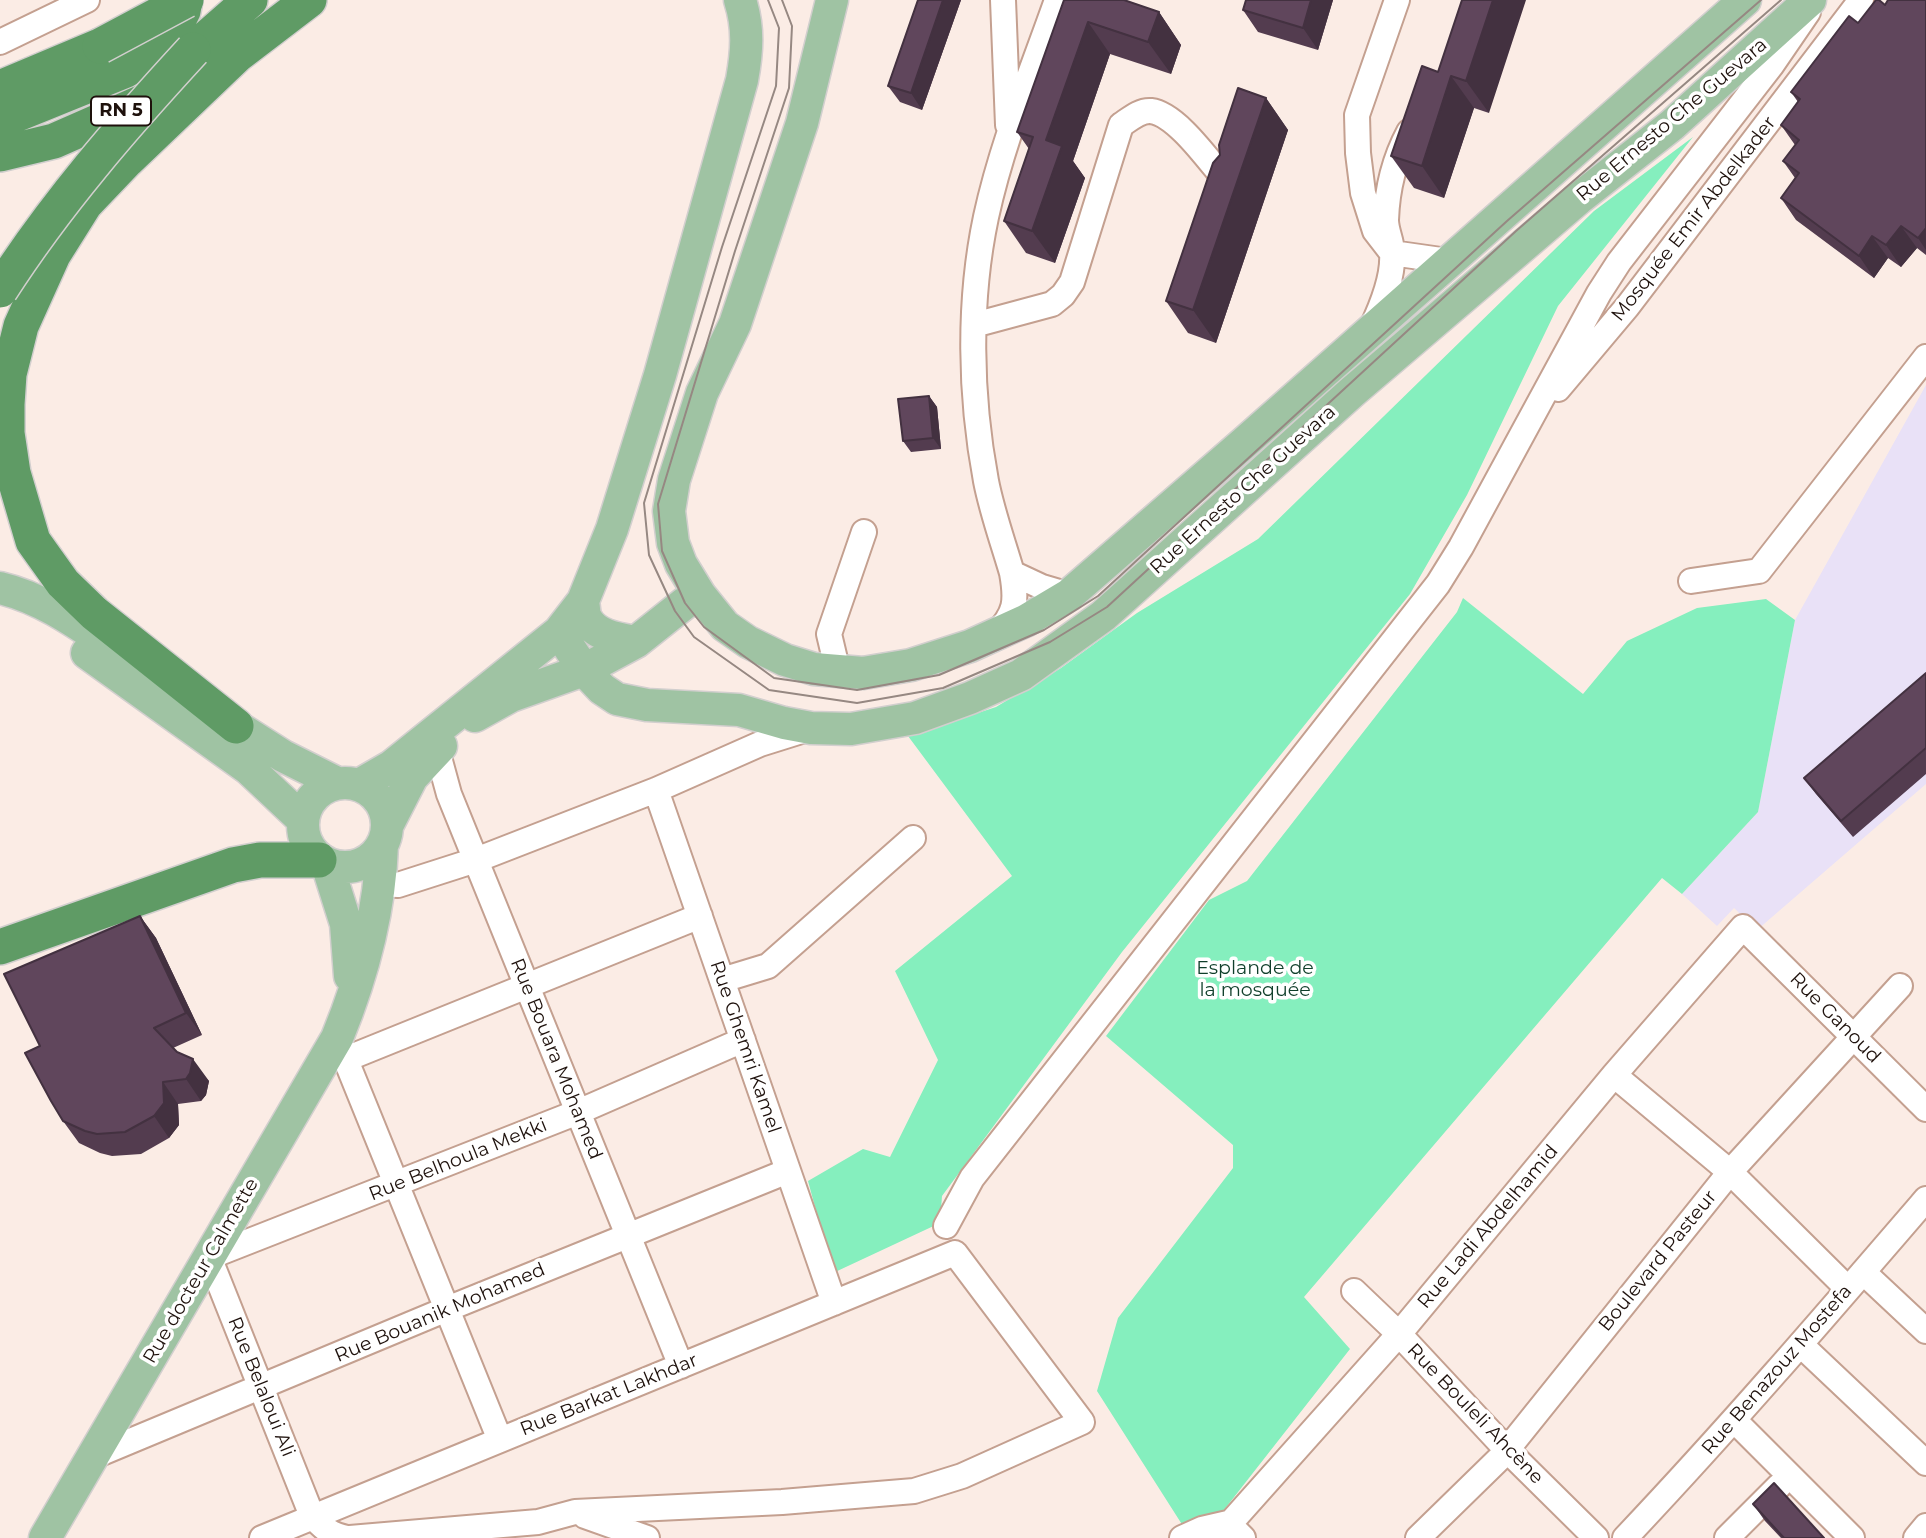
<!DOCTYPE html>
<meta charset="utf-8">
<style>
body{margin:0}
canvas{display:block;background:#fbece5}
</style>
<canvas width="1926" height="1538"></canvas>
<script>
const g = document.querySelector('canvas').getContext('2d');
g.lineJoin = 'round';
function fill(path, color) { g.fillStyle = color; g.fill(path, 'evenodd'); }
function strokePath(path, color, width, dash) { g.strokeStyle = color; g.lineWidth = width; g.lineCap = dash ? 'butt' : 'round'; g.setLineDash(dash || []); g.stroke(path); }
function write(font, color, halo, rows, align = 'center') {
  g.font = font + ' Montserrat,sans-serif'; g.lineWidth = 7; g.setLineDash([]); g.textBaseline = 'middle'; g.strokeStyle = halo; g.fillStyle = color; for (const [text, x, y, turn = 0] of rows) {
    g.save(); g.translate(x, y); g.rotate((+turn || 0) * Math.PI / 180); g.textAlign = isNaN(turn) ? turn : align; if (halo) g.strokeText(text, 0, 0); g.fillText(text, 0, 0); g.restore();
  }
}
fill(new Path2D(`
 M1926,385V784L1757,930L1734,908L1717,926L1682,894L1758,812L1795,620Z`), '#e9e1f7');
fill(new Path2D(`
 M1693,137L1558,306L1467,495L1410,594L1122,952L942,1196L940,1223L833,1273L808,1181L863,1149L890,1157L938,1060L895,971L1012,876L908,736L996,707L1061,668L1137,613L1258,539L1594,211Z
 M1463,598L1583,694L1627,641L1697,608L1766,599L1795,620L1758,812L1682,894L1662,878L1304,1297L1350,1349L1220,1515L1183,1526L1097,1391L1118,1318L1233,1168V1145L1106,1036L1209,900L1247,881L1457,612Z`), '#85efbe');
const minor = new Path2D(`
 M1003,0L1008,125
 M1397,0L1357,115L1358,153L1363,193L1375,231L1392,253L1448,261
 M0,42L87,0
 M974,325L1052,304L1063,295L1072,282L1121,125C1130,119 1140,110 1151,111C1177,114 1211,164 1228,183
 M1371,329C1381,308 1394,276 1392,252C1392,241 1386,231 1386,220C1387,190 1395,158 1409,132
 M1558,389L1627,307L1861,0
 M1012,573C1003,542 992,512 986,481C970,396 968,302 986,217C1002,143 1032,71 1057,0
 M1691,581L1759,571L1926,357
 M996,634C1016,613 1017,601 1012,573L1042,587L1069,595
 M838,672L829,634L864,532
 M437,750L449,794L681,1366
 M656,790L834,1303
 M379,884L398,885L476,860L656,790L760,744L811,728
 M722,980L768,966L913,838
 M337,1038L500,1440
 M346,1059L700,916
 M1614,1075L1730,1172L1848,1289
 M946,1226L972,1178L1438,584L1461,547L1599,293L1619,262L1771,66L1808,12
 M1863,1272L1926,1331
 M1354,1291L1399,1334L1507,1450L1596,1538
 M1801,1345L1926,1463
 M1734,1420L1852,1538
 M92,1457L447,1309L788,1171
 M585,1516L647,1538
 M1228,1523L1243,1538
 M262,1538L955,1253L1082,1422L962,1476L914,1491L782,1502L575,1512L538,1522L350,1538
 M347,1538C331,1535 323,1528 312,1516L209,1257L578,1112L743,1040
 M1182,1538L1202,1529L1228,1523
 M1217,1538L1399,1334L1614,1075L1743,927L1926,1109
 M1418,1538L1502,1456L1730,1172L1900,986
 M1625,1538C1729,1428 1827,1314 1926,1199
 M1727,1538L1779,1486
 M1916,1538L1926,1526`);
const major = new Path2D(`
 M832,0L802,123L735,324L702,393L674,480L669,511L673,543L681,564L700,595L725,626L748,642L785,660L814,669L863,673L911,665L970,646L1027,620L1069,595L1244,443L1745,0
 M0,588C47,599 86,630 126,656
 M583,601C584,606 584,614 586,618C595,636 619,639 636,642
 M559,632L584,670L602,689L617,699L647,705L739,710L784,723L811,728L851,729L915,718L970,698L1021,675L1103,616L1352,392L1578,199L1672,125L1810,0
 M87,653L249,769L302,819
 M214,712L283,756L337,783
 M475,716L511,696L584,670L636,642L685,603L700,595
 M303 825a42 42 0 1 1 84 0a42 42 0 1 1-84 0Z
 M359,785L392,766L559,632L583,601L612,529L660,375L742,80C747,52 749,28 740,0
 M387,826L412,777L441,746
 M327,864L346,924L350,976
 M45,1538L337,1038C362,977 380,911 382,845`);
const highway = new Path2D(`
 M193,50L250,0
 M217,67L237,55L309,0
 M0,88L100,46
 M0,121L126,70L155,52L173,31L183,11L185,0
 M0,154L54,141L154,97
 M236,726L94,613L63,583L33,541L13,473L7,433V404L9,374L21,326L53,255L85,204L127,160L237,55
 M0,947L233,865L260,860H319`);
strokePath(minor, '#c4a090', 28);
strokePath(major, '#d2cfce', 35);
strokePath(highway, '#d2cfce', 38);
strokePath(minor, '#fff', 24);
strokePath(major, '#9fc3a3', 32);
strokePath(highway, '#5f9b65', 35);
strokePath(new Path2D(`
 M768,0L779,28L776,86L722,247L644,503L649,555L675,611L694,637L769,690L857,703L943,688L1050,642L1107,607L1516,231L1781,0
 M782,0L792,26L789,88L735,251L658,504L662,551L685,603L704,627L774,678L857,690L939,675L1044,630L1098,596L1507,221L1761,0`), '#968882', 2);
const highwayBridge = new Path2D(`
 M100,46L186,0
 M0,290C56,203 123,126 193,50`);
strokePath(highwayBridge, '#d2cfce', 38, []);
strokePath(highwayBridge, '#5f9b65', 35);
fill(new Path2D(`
 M918,0H961L922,110L900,102L888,86Z
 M1064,0L1159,12L1181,45L1171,74L1110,54L1073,161L1085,178L1055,263L1026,253L1004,221L1029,149L1017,132Z
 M1333,0L1318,50L1258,32L1243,10Z
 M1462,0L1489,113L1474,108L1444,198L1414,188L1391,156L1438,72Z
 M1926,0V255L1917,248L1901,267L1888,258L1874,278L1796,220L1781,198L1795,178L1783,161L1795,145L1781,125L1798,102L1791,92L1858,23L1885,5Z
 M1266,98L1288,130L1216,343L1188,333L1166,301Z
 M929,396L937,407L941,449L911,452L903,441Z
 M1926,673V774L1853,837L1816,794L1804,778Z
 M140,916L156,938L202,1035L173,1048L209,1081L206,1095L201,1101L178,1104L179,1125L169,1138L141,1154L112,1156L100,1153L79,1143L63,1121L40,1046Z
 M1753,1504L1824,1538H1781L1765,1521Z`), '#533c4f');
fill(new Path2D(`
 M943,0H961L922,110L911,93Z
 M1311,0H1333L1318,50L1303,28Z
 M1493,0H1526L1489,113L1466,81Z
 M1159,12L1181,45L1171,74L1148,42Z
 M1088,22L1110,54L1073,161L1085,178L1055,263L1032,231L1046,140Z
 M1451,76L1474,108L1444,198L1422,166Z
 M1266,98L1288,130L1216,343L1193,310Z
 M1901,226L1917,248L1901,267L1886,245Z
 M1926,228V250L1918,238Z
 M1872,236L1888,258L1874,278L1859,256Z
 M929,396L937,407L941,449L933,438Z
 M140,916L156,938L202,1035L186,1013Z
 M193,1059L209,1081L206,1095L201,1101L186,1079Z
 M163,1082L178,1104L179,1125L169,1138L154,1116Z`), '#433140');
const building = new Path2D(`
 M918,0H943L911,93L888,86Z
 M1064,0H1124L1159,12L1148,42L1088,22L1046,140L1062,146L1032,231L1004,221L1033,137L1017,132Z
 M1246,0H1311L1303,28L1243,10Z
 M1462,0H1493L1466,81L1451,76L1422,166L1391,156L1422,66L1438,72Z
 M1876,0H1879L1885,5L1888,0H1926V228L1918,238L1901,226L1886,245L1872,236L1859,256L1781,198L1799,173L1783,161L1799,140L1781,125L1800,99L1791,92L1849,16L1858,23Z
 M1238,88L1266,98L1193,310L1166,301L1213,163L1220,155L1219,145Z
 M929,396L933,438L903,441L898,399Z
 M1926,673V748L1841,821L1804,778Z
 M140,916L186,1013L154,1028L177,1052L193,1059L190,1073L186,1079L163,1082L164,1103L154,1116L125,1132L97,1134L85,1131L63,1121L51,1101L25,1053L40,1046L4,974Z
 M1774,1483L1824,1538H1784L1753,1504Z`);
fill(building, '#60465c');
strokePath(building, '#433140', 2);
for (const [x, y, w] of [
 [121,111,60]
]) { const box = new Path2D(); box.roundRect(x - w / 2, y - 14.5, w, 29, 5); g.fillStyle = '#fff'; g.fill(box); strokePath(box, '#1e110c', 2); }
write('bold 18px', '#1e110c', null, [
 ["RN 5",121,111]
]);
write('19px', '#1e110c', '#fff', [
 ["Rue Ernesto Che Guevara",1672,120,-40],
 ["Mosquée Emir Abdelkader",1694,219,-52],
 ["Rue Ernesto Che Guevara",1243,490,-42],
 ["Rue Ganoud",1835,1018,45],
 ["Rue Ghemri Kamel",745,1047,71],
 ["Rue Bouara Mohamed",556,1059,68],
 ["Rue Belhoula Mekki",458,1160,-22],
 ["Rue Ladi Abdelhamid",1488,1227,-50],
 ["Boulevard Pasteur",1658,1261,-51],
 ["Rue docteur Calmette",201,1271,-60],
 ["Rue Bouanik Mohamed",440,1313,-23],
 ["Rue Benazouz Mostefa",1777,1370,-49],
 ["Rue Belaloui Ali",261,1387,68],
 ["Rue Barkat Lakhdar",609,1395,-22],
 ["Rue Bouleli Ahcène",1475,1414,46]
]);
write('19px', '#103f2b', '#fff', [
 ["Esplande de",1255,968],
 ["la mosquée",1255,990]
]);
</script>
